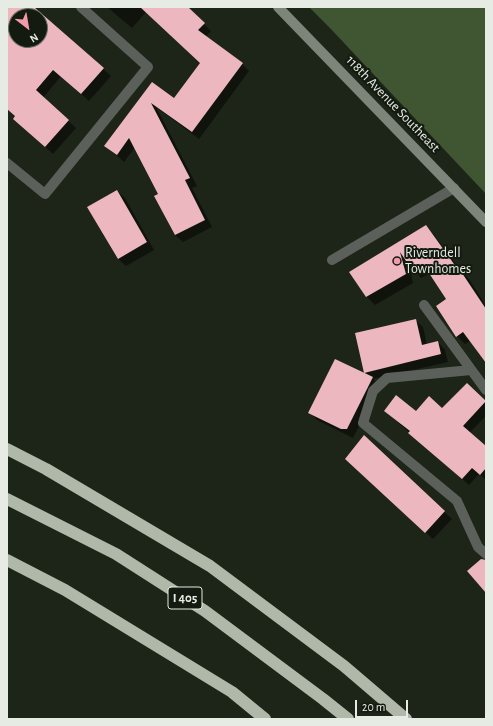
<!DOCTYPE html>
<style>
body{margin:0}
#map{position:relative;width:493px;height:726px;overflow:hidden;background:#1d2418;font-family:"Alegreya Sans",sans-serif}
canvas{display:block}
.frame{position:absolute;inset:0;border:8px solid #e6ebe3;pointer-events:none}
.north{position:absolute;left:8px;top:8px;width:40px;height:40px;box-sizing:border-box;background:#131a0f;border:1px solid #676e64;border-radius:50%;rotate:149deg;font-size:11px;font-weight:700;line-height:16px;text-align:center;color:#e6ebe3}
.north::after{content:'';display:block;margin:auto;width:14px;height:18px;background:#f39aaa;clip-path:polygon(50% 0,100% 100%,50% 72%,0 100%)}
.scale{position:absolute;left:355px;top:700px;width:53px;height:18px;box-sizing:border-box;border:2px solid #e6ebe3;border-top:0;padding-left:5px;font-size:12px;line-height:14px;white-space:nowrap;color:#e6ebe3;-webkit-text-stroke:3px #131a0f;paint-order:stroke}
</style>
<div id="map">
<canvas width="493" height="726"></canvas>
<div class="frame"></div>
<div class="north">N</div>
<div class="scale">20 m</div>
</div>
<script>
const g = document.querySelector('canvas').getContext('2d');
g.lineJoin = 'round';
function fill(path, color) { g.fillStyle = color; g.fill(path, 'evenodd'); }
function strokePath(path, color, width, dash) { g.strokeStyle = color; g.lineWidth = width; g.lineCap = dash ? 'butt' : 'round'; g.setLineDash(dash || []); g.stroke(path); }
function write(font, color, halo, rows, align = 'center') {
  g.font = font + ' "Alegreya Sans",sans-serif'; g.lineWidth = 4; g.setLineDash([]); g.textBaseline = 'middle'; g.strokeStyle = halo; g.fillStyle = color; for (const [text, x, y, turn = 0] of rows) {
    g.save(); g.translate(x, y); g.rotate((+turn || 0) * Math.PI / 180); g.textAlign = isNaN(turn) ? turn : align; if (halo) g.strokeText(text, 0, 0); g.fillText(text, 0, 0); g.restore();
  }
}
fill(new Path2D(`
 M309,7H486V194L329,27Z`), '#405632');
fill(new Path2D(`
 M7,7H33L111,76L89,101L61,76L43,98L76,128L53,154L22,126L16,117L7,108V55L19,40H40V16H16V37L7,29Z
 M107,7H186L211,31L205,37L242,64L249,71L199,139L156,107L197,186L192,188L212,227L183,242L175,235L156,196L159,194L135,147L124,162L106,146L152,84L175,100L201,63L146,12L132,28Z
 M117,191L125,198L154,250L126,266L118,259L89,207Z
 M426,227L434,235L460,270L469,279L486,306V361L471,341L465,344L457,336L448,300L430,273L421,278L409,264L413,283L375,305L367,297L350,272Z
 M415,320L423,327L427,345L438,342L445,350L448,362L373,379L380,386L353,438L317,420L309,412L370,377L365,372Z
 M467,384L486,403V416L469,433L486,448V480L479,474L469,485L385,411L416,412L442,409Z
 M364,437L452,519L433,539L354,466Z`), '#0007');
fill(new Path2D(`
 M7,7H34L104,68L81,94L53,70L36,90L69,120L45,147L13,119L15,116L7,109ZM16,16H40V40H16Z
 M140,7H188L205,23L198,30L243,63L192,132L151,103L190,178L185,180L205,220L175,235L154,196L158,194L129,138L117,155L104,146L152,82L174,98L200,63Z
 M117,190L147,242L118,259L87,207Z
 M426,225L459,271L460,270L486,309V363L463,332L456,337L436,306L446,299L423,264L412,270L400,252L406,274L366,297L349,272Z
 M416,319L422,345L438,341L441,354L364,373L355,333Z
 M335,359L373,377L347,429H341L308,413Z
 M467,383L486,401L463,426L486,446V468L480,475L472,468L462,479L408,433L410,431L384,411L396,395L416,411L429,396L442,408Z
 M364,435L445,511L425,533L345,459Z
 M481,559L486,560V593L467,571Z`), '#ecb7bf');
strokePath(new Path2D(`
 M7,163L45,194L148,67L81,7
 M332,260L454,188
 M424,305L486,390
 M471,370L387,378L373,391L363,423L457,501L478,547L486,554`), '#5c605a', 10);
strokePath(new Path2D(`
 M278,7L486,222`), '#7d847a', 10);
strokePath(new Path2D(`
 M7,449L46,469L210,566L344,666L406,719
 M7,499L116,554L205,611L323,699L348,719
 M7,560L65,590L232,692L265,719`), '#afb8a9', 12);
for (const [x, y, r, color] of [
 [397,261,4,"#f39aaa"]
]) { const dot = new Path2D(); dot.arc(x, y, r, 0, 2 * Math.PI); g.fillStyle = color; g.fill(dot); strokePath(dot, '#131a0f', 1.5); }
for (const [x, y, w] of [
 [185,598,34]
]) { const box = new Path2D(); box.roundRect(x - w / 2, y - 11, w, 22, 3); g.fillStyle = '#131a0f'; g.fill(box); strokePath(box, '#e6ebe3', 1); }
write('bold 13px', '#e6ebe3', null, [
 ["I 405",185,598]
]);
write('14px', '#e6ebe3', '#131a0f', [
 ["118th Avenue Southeast",393,104,46]
]);
write('14px', '#e6ebe3', '#131a0f', [
 ["Riverndell",405,253],
 ["Townhomes",405,269]
], 'left');
</script>
